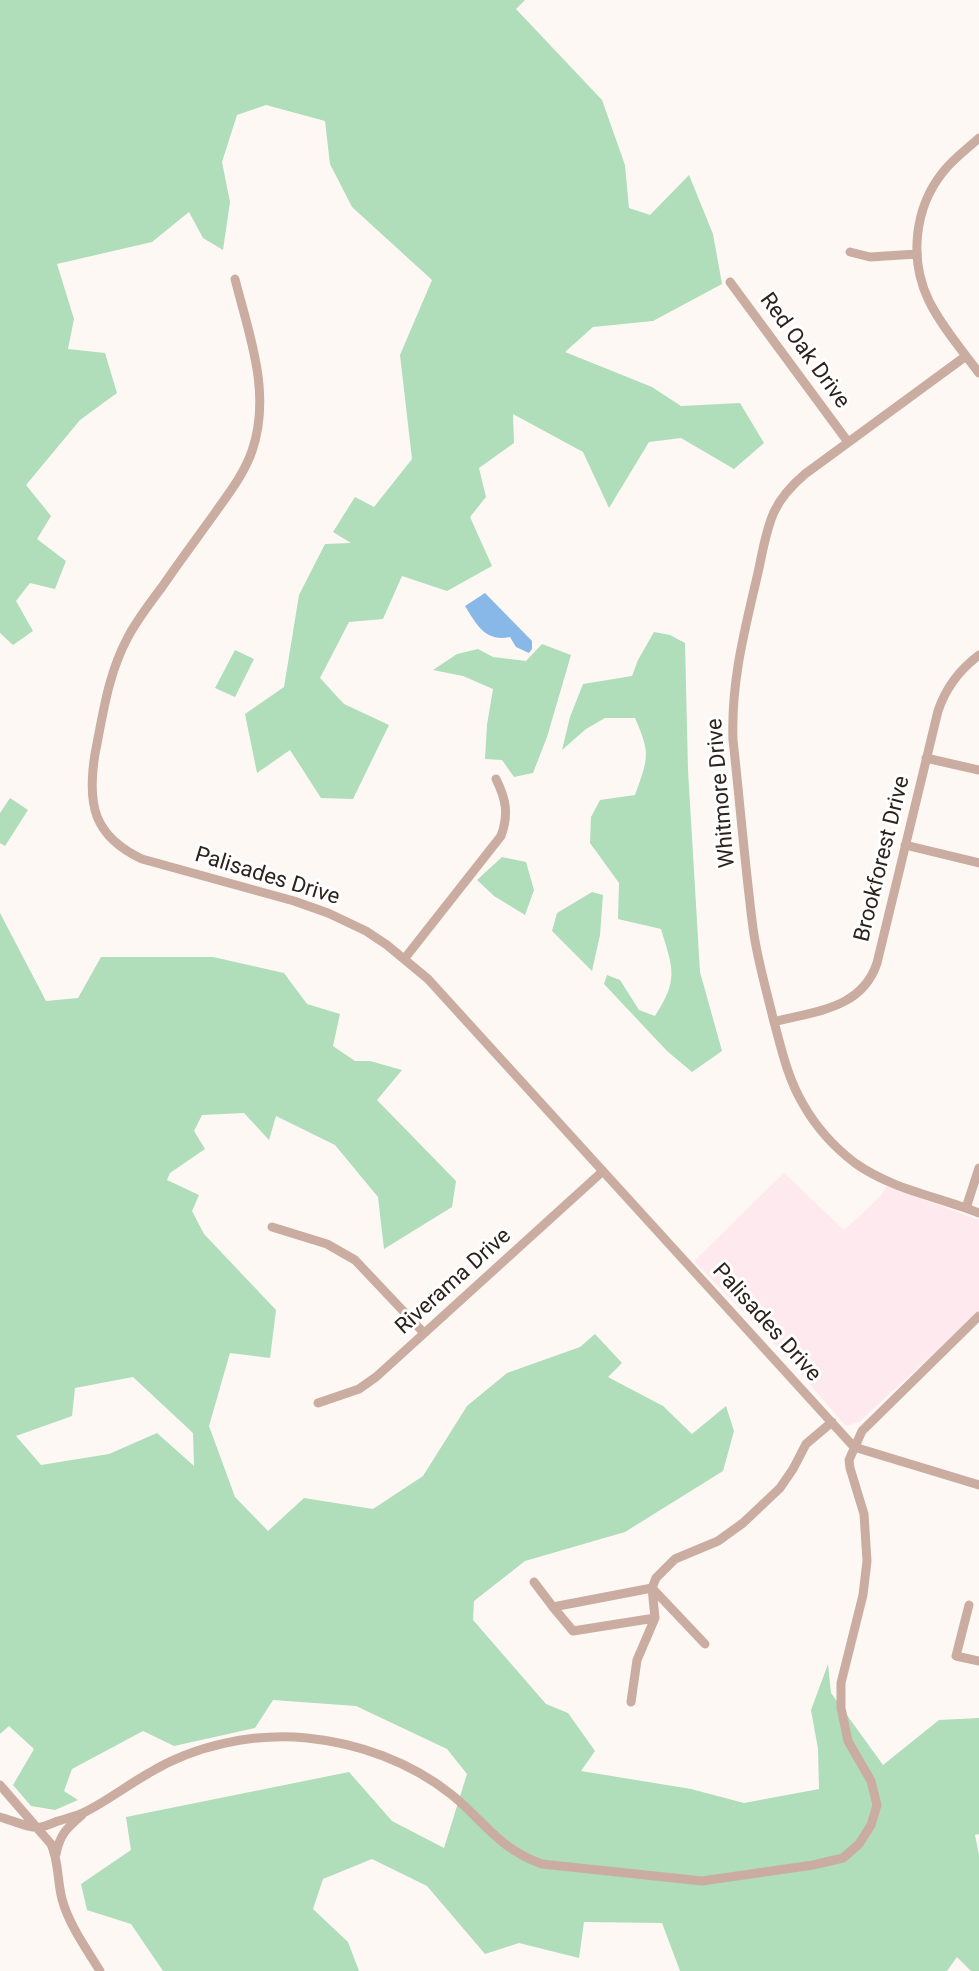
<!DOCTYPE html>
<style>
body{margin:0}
canvas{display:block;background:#fdf8f4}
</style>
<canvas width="979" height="1971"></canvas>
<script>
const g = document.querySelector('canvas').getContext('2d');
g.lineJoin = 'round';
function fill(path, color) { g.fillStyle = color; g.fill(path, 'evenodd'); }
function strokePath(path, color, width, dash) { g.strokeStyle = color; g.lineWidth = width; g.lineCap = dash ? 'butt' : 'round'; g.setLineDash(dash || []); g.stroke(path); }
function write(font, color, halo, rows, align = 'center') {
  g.font = font + ' Roboto,sans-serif'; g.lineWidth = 6; g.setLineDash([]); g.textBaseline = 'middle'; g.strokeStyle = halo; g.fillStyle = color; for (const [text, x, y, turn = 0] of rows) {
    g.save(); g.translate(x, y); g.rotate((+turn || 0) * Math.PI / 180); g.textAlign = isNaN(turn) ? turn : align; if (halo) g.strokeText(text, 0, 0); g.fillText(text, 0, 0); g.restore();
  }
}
fill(new Path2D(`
 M784,1173L844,1230L880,1197L887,1186L979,1220V1312L859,1422L846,1426L779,1349L694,1261Z`), '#fee9ee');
fill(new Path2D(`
 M0,0H525L516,9L602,100L625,165L629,208L650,215L689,175L713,234L722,284L653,321L593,327L565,352L652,387L681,406L740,403L764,443L734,469L681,438L649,442L609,508L583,452L513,414L514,443L479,468L486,497L470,517L492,566L447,591L402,576L383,619L349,622L320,678L344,704L389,725L353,799L321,798L290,750L257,773L245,714L284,687L299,595L325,544L351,543L333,532L355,497L374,507L412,459L400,355L432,280L352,207L330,164L325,121L266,105L237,115L222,162L230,202L223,250L203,238L189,212L152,242L57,264L74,319L68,349L105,353L117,393L80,420L26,485L51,516L37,539L66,561L55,589L30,583L16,601L33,631L13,645L0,633Z
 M654,632L670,635L685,643L688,770L700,972L722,1051L692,1072L667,1051L604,984L607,975L620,980L639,1010L655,1016C679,979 673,969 661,929L618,919L619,883L590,843L591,817L600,800L635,795C648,759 651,754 635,718H605L586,729L562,750L570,717L583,684L632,676L638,660Z
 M542,644L571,655L547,737L533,773L514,777L502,760L485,759L487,725L493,689L463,676L433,670L457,654L478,649L493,657L526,661Z
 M235,650L254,659L235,697L215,688Z
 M10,798L28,810L5,846L0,843V813Z
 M502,857L526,862L534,890L525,915L494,896L477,880Z
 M592,892L603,895L600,935L592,971L552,931L557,913Z
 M0,913L46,1001L78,998L101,957H213L284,973L307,1004L340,1014L333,1046L355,1061H370L402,1070L377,1100L456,1181L452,1207L384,1249L378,1197L335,1145L276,1116L269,1140L244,1113L202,1115L194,1131L205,1149L170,1173L167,1180L199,1195L192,1211L204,1234L276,1310L270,1358L230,1353L209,1426L235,1497L268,1531L304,1498L373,1509L423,1476L467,1406L507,1373L580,1347L595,1334L622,1363L608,1377L663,1406L692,1434L726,1406L734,1431L723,1471L625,1532L525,1561L474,1601L473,1620L546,1704L568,1713L595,1751L581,1771L691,1789L744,1803L819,1789L818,1749L811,1710L828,1664L831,1693L883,1765L939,1720L979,1718V1834L975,1835L979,1855V1971H971L957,1957L947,1971H680L662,1923L584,1922L579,1958L519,1943L485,1954L427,1886L372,1859L323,1879L313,1909L348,1942L359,1971H163L131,1924L87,1910L81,1884L131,1850L126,1817L349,1772L392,1821L444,1848L467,1774L447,1749L356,1706L273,1700L255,1728L174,1746L143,1731L72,1769L64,1791L78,1800L55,1810L31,1806L13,1785L34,1749L9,1726L0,1734ZM133,1377L193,1433L194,1466L157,1433L109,1454L41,1465L16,1436L72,1416L75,1388Z`), '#b0ddba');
fill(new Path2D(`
 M485,593L532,641V649L529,653L516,647L510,637C485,642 477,625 465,606Z`), '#88b8e8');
strokePath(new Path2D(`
 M979,138C967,149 953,159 943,172C914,208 909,260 929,301C942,327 962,350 979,373
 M850,252L870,257L917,254
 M235,279C249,335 272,393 252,451C244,474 229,493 215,513C197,538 179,562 162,587C150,603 137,620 128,637C108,674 103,714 95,754C87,804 93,836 142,859L294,901L328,913L366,931L387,945L428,979L854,1447L979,1485
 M730,282L848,442
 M966,356L805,474C792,485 781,497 774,512C765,532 762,556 757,577C744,633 731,682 733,740C740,803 745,866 753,928C757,959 766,988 773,1018C781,1047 787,1077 803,1104C816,1127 834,1147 855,1163C893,1190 937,1196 979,1213
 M926,758L979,770
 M905,845L979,863
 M405,958L501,836C509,814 506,799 496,779
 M774,1022C815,1011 862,1009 877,963L938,711C946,687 959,670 979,655
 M966,1208L979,1168
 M272,1227L327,1244L355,1260L424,1333
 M318,1403L359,1389L376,1377L603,1171
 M534,1582L553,1607
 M969,1605L956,1656L979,1661
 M655,1618L573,1631L553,1607L652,1588L705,1644
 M631,1702L637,1660L655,1618L652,1588L656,1578L675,1559L718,1541L743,1523L780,1488L793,1469L806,1444L832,1422
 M0,1785L51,1844C59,1861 57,1880 62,1899C69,1925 86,1948 100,1971
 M0,1817C12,1820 29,1829 41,1827C47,1826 53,1823 58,1821C68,1818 78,1816 87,1811C108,1800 128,1785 149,1773C195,1745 253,1733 307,1738C358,1743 411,1762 452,1795C485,1822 499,1849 542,1864L702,1881L813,1865L843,1858L859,1844L871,1825L877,1805L871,1781L848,1741L841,1708V1683L863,1595L867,1561L864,1514L850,1468L849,1460L862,1431L979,1316
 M56,1854C60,1834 67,1828 82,1815`), '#caada0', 9);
write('22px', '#2b231c', '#fff', [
 ["Red Oak Drive",804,351,54],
 ["Whitmore Drive",722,793,-95],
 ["Brookforest Drive",883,859,-76],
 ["Palisades Drive",267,877,17],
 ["Riverama Drive",454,1282,-42],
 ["Palisades Drive",766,1323,48]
]);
</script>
